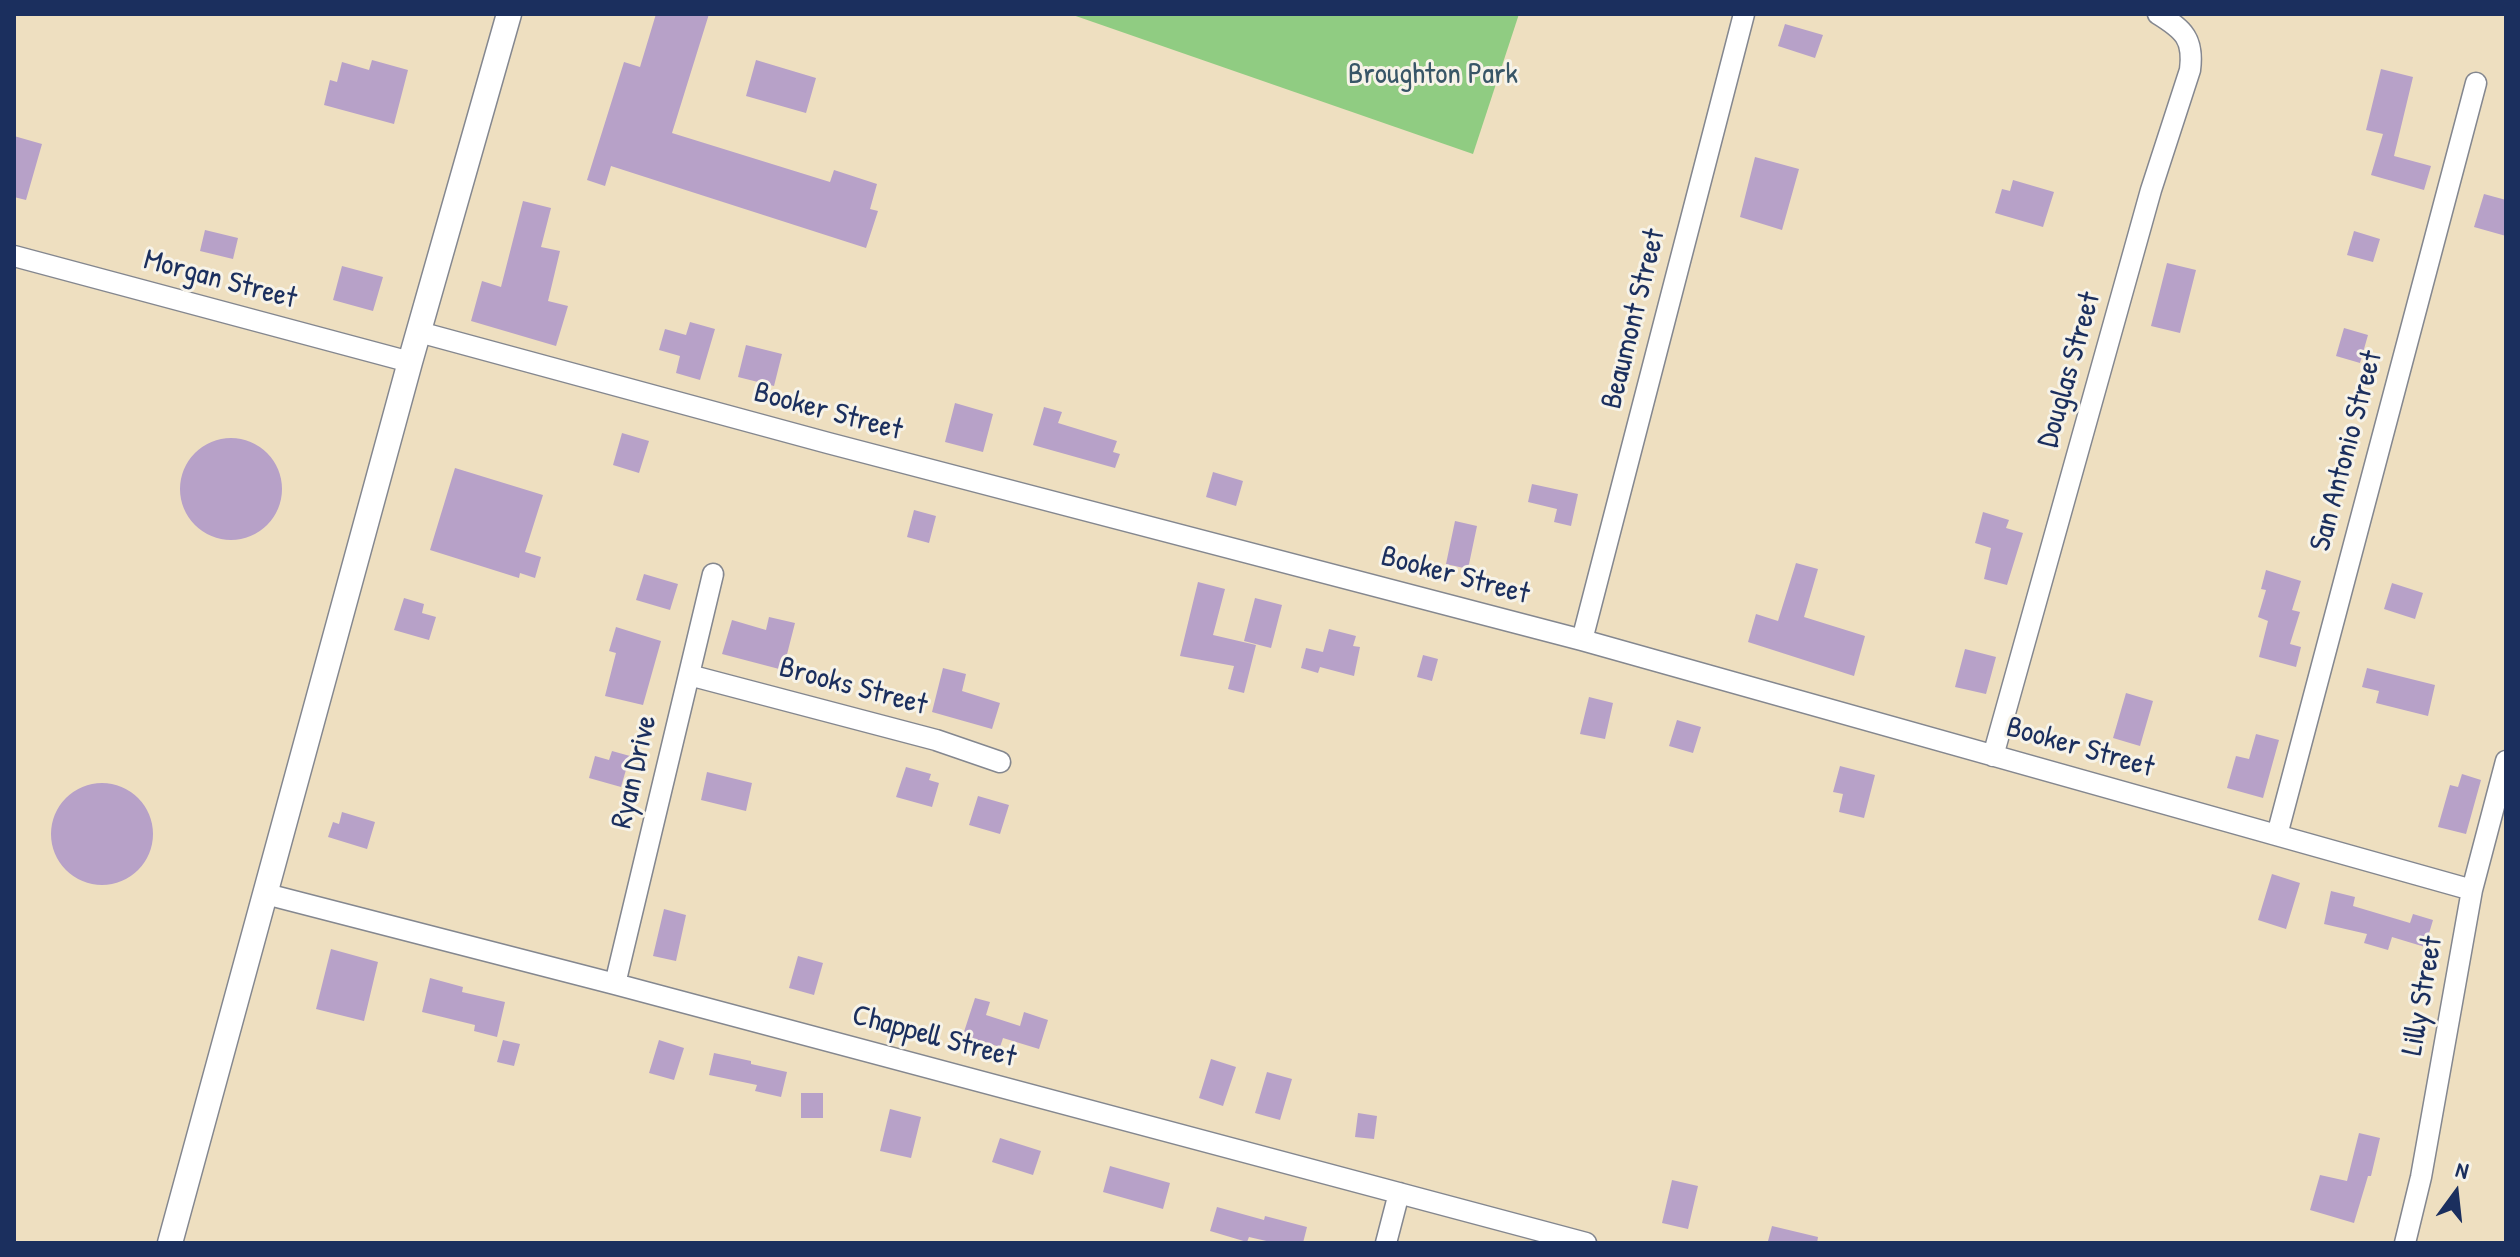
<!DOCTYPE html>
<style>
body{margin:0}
#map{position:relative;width:2520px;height:1257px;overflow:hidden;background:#eedfc0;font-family:"Patrick Hand",sans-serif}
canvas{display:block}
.frame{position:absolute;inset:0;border:16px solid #1b2f5e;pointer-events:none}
.north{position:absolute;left:2416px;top:1153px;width:80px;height:80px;-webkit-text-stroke:6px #f7f3e8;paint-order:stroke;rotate:15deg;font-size:22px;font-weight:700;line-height:32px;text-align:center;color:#1b2f5e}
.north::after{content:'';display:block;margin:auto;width:28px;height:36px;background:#1b2f5e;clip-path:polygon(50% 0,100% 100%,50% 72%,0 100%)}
</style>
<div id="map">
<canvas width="2520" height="1257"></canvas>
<div class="frame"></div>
<div class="north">N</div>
</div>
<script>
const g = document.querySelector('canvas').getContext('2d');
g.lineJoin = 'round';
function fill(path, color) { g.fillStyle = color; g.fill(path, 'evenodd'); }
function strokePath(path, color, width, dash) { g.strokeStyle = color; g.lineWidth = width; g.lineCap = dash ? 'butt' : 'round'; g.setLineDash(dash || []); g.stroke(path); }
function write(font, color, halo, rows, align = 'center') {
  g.font = font + ' "Patrick Hand",sans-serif'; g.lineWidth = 6; g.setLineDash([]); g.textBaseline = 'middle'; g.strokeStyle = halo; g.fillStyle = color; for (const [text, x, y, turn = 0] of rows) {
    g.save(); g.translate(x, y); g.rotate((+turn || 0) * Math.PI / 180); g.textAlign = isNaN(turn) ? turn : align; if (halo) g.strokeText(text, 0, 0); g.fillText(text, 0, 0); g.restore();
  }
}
fill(new Path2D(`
 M1070,14H1519L1473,154Z`), '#90cc82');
fill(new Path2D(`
 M656,14H709L672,133L830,182L834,170L877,184L870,209L878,211L866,248L611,166L605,186L587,180L624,62L640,67Z
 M1785,24L1823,35L1815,58L1778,46Z
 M372,60L408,70L394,124L324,105L330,80L337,82L342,62L369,70Z
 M756,60L816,78L806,113L746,96Z
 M2381,69L2413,77L2394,156L2431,166L2424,190L2371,175L2383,134L2366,130Z
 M14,136L42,144L26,200L14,197Z
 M1755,157L1799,169L1782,230L1740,217Z
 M2013,180L2054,192L2043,227L1995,213L2002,189L2010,191Z
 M2484,194L2506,200V236L2474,227Z
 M523,201L551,208L541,247L560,251L548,301L568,306L556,346L471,321L482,281L501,287Z
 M205,230L238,238L233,259L200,251Z
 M2354,231L2380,239L2373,262L2347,255Z
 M2167,263L2196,270L2180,333L2151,326Z
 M342,266L383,277L373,311L333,300Z
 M690,322L715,329L700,380L676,373L680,356L659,350L665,329L686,335Z
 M2344,328L2368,335L2360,363L2336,356Z
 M746,345L782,354L774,386L738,377Z
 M955,403L993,414L983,452L945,442Z
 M1044,407L1062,412L1058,423L1117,441L1113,452L1120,454L1115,468L1033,445Z
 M622,433L649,441L639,473L613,465Z
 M180 489a51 51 0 1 1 102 0a51 51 0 1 1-102 0Z
 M455,468L543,495L525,552L541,557L535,578L520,573L519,578L430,550Z
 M1213,472L1243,481L1236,506L1206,497Z
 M1532,484L1578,494L1571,526L1554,522L1557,509L1528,502Z
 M914,510L936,516L929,543L907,537Z
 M1983,512L2009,520L2006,528L2023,533L2007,585L1984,579L1991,548L1975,543Z
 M1455,521L1477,526L1468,569L1446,564Z
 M1796,563L1818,569L1804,617L1865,636L1854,676L1748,642L1756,614L1778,621Z
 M2266,570L2301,581L2292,610L2300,612L2290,644L2301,647L2296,667L2259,657L2268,621L2258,617L2266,590L2261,589Z
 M644,574L678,584L670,610L636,600Z
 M1198,582L1225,589L1213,635L1256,645L1244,693L1228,689L1234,666L1180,656Z
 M2392,583L2423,593L2415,619L2384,609Z
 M404,598L424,604L422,613L436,617L429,640L394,630Z
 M1255,598L1282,605L1271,648L1244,641Z
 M769,617L795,623L783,670L722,654L732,620L766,630Z
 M616,627L661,641L643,705L605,696L616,653L609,651Z
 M1329,629L1356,636L1353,646L1360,647L1354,676L1320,667L1318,673L1301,668L1306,648L1323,652Z
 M1965,649L1996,657L1986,694L1955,687Z
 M1423,655L1438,659L1432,681L1417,677Z
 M943,668L966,674L962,691L1000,703L992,729L932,712Z
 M2367,668L2435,685L2428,716L2376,703L2379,691L2362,687Z
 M2126,693L2153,701L2140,746L2113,738Z
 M1589,697L1613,703L1605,739L1580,734Z
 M1677,720L1701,727L1693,753L1669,746Z
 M2256,734L2279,740L2263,798L2227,788L2236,756L2249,759Z
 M612,751L630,756L621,787L589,778L595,756L609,760Z
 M1840,766L1875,775L1864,818L1839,812L1843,794L1833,792Z
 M906,767L931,774L929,780L939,783L932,807L896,797Z
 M707,772L752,783L746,811L701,800Z
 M2462,774L2481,780L2466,834L2438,827L2450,785L2458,787Z
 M51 834a51 51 0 1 1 102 0a51 51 0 1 1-102 0Z
 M978,796L1009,805L1000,834L969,825Z
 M342,812L375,822L367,849L328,837L333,822L339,824Z
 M2272,874L2300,883L2286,929L2258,920Z
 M2331,891L2355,897L2353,906L2410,923L2413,914L2433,920L2425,947L2392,937L2388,950L2364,943L2367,934L2324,924Z
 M664,909L686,915L676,961L653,956Z
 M331,949L378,962L364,1021L316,1009Z
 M798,956L823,963L814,995L789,988Z
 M430,978L463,987L462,992L505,1002L497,1037L474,1031L475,1025L422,1012Z
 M975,998L990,1002L986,1015L1020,1026L1024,1012L1048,1020L1039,1049L1003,1038L1000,1047L963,1035Z
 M503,1040L520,1044L514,1066L497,1062Z
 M659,1040L684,1048L674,1080L649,1073Z
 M714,1053L751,1061V1064L787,1072L781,1097L755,1091L757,1085L709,1075Z
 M1211,1059L1236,1067L1223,1106L1199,1098Z
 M1267,1072L1292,1079L1280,1120L1255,1113Z
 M801,1093H823V1118H801Z
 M890,1109L921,1117L911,1158L880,1151Z
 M1358,1113L1377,1116L1374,1139L1355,1137Z
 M2359,1133L2380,1138L2371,1176H2368L2354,1223L2310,1210L2320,1175L2347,1181Z
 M1000,1138L1041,1151L1033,1175L992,1162Z
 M1110,1166L1170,1183L1163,1209L1103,1192Z
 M1672,1180L1698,1186L1688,1229L1662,1223Z
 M1217,1207L1264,1220L1265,1216L1307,1227L1303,1243H1275L1249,1237L1247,1242L1210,1231Z
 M1772,1226L1818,1237L1817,1243L1768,1241Z`), '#b7a1c8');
const minor = new Path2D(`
 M14,256L410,362
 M419,332L828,443L1582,640L2472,890
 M1582,640L1744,14
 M689,675L936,740L1000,762
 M1993,756L2151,190L2190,70C2194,39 2184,30 2158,14
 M2277,835L2476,83
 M266,894L615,984L1586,1243
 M615,984L713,574
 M1386,1243L1399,1193
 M2405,1243L2421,1177L2472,890L2506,761`);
const tertiary = new Path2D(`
 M170,1243L410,362L509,14`);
strokePath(minor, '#84878f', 23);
strokePath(tertiary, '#84878f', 27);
strokePath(minor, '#fff', 20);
strokePath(tertiary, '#fff', 24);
write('30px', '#385667', '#f7f3e8', [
 ["Broughton Park",1433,75]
]);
write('30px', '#1b2f5e', '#f7f3e8', [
 ["Morgan Street",220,280,15],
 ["Beaumont Street",1634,319,-76],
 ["Douglas Street",2070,370,-74],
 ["Booker Street",828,412,15],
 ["San Antonio Street",2347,451,-75],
 ["Booker Street",1455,576,15],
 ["Brooks Street",853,687,15],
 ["Booker Street",2080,748,16],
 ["Ryan Drive",635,772,-77],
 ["Lilly Street",2423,996,-80],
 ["Chappell Street",934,1037,15]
]);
</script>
